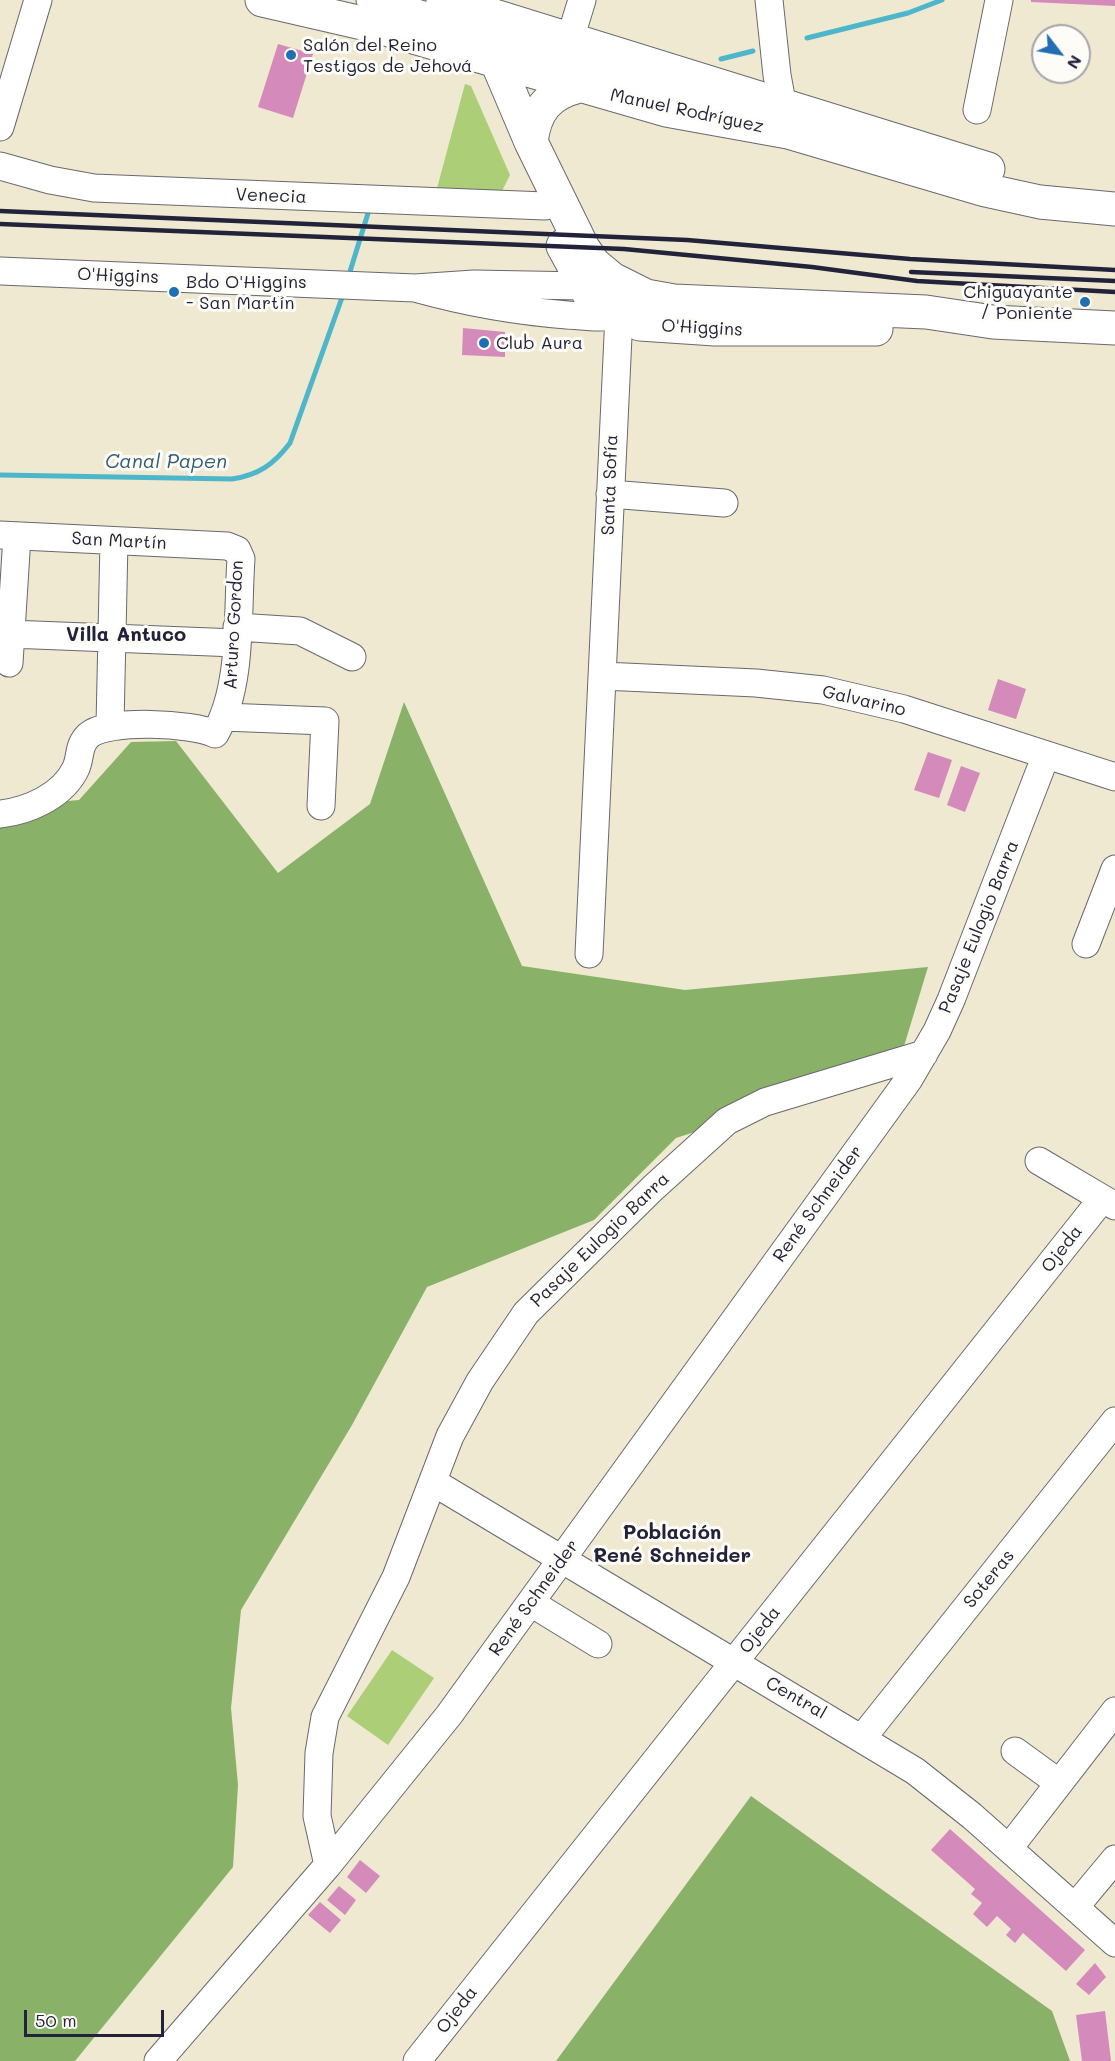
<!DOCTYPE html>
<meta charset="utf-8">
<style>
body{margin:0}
#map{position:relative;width:1115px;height:2061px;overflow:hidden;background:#eee9d0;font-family:Mali,sans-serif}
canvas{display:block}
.north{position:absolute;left:1031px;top:24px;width:60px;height:60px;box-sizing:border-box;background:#fdfcf7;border:2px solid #a5a5ac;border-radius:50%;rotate:121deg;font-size:16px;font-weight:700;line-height:24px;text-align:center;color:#22223b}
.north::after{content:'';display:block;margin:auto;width:21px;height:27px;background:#1f6fb2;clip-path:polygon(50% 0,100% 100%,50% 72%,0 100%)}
.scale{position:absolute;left:24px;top:2010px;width:140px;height:27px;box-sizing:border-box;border:3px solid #22223b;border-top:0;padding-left:8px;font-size:18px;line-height:21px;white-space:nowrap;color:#22223b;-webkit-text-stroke:4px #fdfcf7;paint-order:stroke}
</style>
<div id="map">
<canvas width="1115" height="2061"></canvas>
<div class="north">N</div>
<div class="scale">50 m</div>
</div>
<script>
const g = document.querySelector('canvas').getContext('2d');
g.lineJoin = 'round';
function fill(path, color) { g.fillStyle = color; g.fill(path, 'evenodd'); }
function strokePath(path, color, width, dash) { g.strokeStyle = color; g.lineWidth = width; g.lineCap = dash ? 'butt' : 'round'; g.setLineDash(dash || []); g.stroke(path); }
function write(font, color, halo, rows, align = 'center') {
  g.font = font + ' Mali,sans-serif'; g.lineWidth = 6; g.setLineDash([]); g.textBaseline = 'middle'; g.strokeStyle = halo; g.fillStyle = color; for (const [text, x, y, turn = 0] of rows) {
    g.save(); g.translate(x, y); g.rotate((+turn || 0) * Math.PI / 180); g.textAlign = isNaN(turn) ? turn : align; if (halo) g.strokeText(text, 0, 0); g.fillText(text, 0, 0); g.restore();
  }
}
fill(new Path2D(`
 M465,84L471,86L510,175L501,193L436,192Z
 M392,1650L434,1678L388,1745L347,1716Z`), '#acce77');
fill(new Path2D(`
 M404,702L522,966L685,990L928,967L898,1066L676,1138L594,1220L427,1287L352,1425L241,1610L231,1708L238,1785L233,1867L75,2061H0V807L79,800L131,742L176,741L278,873L370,804Z
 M751,1796L1052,2011L1070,2061H556Z`), '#89b168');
strokePath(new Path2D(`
 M807,38L908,13L942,0
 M721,59L753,51
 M348,278L369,210
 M0,475L232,479C259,475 274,464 290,443L344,292`), '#4db6cb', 5);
fill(new Path2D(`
 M1031,0H1115V6L1031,2Z
 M278,44L313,54L293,118L258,107Z
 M463,328L505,332V357L462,355Z
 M998,679L1026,689L1016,719L988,710Z
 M928,752L952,760L939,798L914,790Z
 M961,766L980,773L965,812L947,805Z
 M950,1829L1085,1950L1066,1971L1023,1933L1015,1943L1006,1935L1011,1929L997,1916L987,1927L973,1914L982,1903L971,1894L975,1889L931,1850Z
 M360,1860L380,1876L366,1893L347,1877Z
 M339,1886L356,1900L345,1915L327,1900Z
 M320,1902L341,1920L330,1933L308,1915Z
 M1095,1963L1106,1977L1089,1995L1076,1984Z
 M1105,2011L1111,2061H1082L1076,2015Z`), '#d48aba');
const minor = new Path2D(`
 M370,0L506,38L730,110
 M769,0L777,75L786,124
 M570,39L582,0
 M977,110L999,0
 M0,127L38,0
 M0,166L50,180L94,188L545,206
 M0,271L415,288L474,284L584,286
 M415,288C465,302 515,311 567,315C584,316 602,319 619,315L589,954
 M610,494L724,503
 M0,535L227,546L237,550L241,559C237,613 243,686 215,734C192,723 109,719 89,735C78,745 81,756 76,768C63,796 28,811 0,814
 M237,627L300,631L352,657
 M10,634L236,643
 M9,663L17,536
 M603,676L756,683L823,690L904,709L1115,777
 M224,717L325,721L321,806
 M110,725L114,541
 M1086,944L1115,869
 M1039,1161L1115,1206
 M433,1482L915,1771L972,1816L1115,1943
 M531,1603L598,1644
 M863,1737L1115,1421
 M1015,1751L1059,1783
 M1009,1848L1115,1711
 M328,1865L317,1816L319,1753L325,1717L396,1577L450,1436L480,1381L526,1313L653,1188L727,1121L765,1102L924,1054
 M1075,1907L1115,1859
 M158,2061L328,1865L449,1715L909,1079L937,1031L951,1000L1046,755
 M417,2061L1102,1199`);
const major = new Path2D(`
 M262,0L375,26L666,110L788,132L985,190L1040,202L1115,209
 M443,0L988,169
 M481,11L497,62L531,142L583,248L594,264L612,279L646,296L674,301L926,312L993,322L1115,328
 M531,142C535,110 548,94 579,86
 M563,246L589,294L619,315L640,324L715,329H876`);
strokePath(minor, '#69686f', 29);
strokePath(major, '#69686f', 35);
strokePath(minor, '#fff', 27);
strokePath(major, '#fff', 33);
strokePath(new Path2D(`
 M0,211L687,240L910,259L1115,270
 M0,224L624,249L812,267L917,281L1115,292
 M911,272L1115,281`), '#22223b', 4.5);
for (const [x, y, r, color] of [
 [291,55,6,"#1f6fb2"],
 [174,292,6,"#1f6fb2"],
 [1085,302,6,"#1f6fb2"],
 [484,343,6,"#1f6fb2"]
]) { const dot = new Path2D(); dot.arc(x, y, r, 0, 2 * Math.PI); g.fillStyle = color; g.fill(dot); strokePath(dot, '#fdfcf7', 2); }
write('18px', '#22223b', '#fdfcf7', [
 ["Salón del Reino",303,45],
 ["Testigos de Jehová",303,66],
 ["Bdo O'Higgins",186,282],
 ["- San Martín",186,303],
 ["Chiguayante",1073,292,"right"],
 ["/ Poniente",1073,313,"right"],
 ["Club Aura",496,343]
], 'left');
write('18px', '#22223b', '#fdfcf7', [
 ["Manuel Rodríguez",687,111,12],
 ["Venecia",271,196,2],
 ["O'Higgins",118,276,2],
 ["O'Higgins",702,328,3],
 ["Santa Sofía",610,485,-88],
 ["San Martín",119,541,3],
 ["Arturo Gordon",234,625,-87],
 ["Galvarino",864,701,13],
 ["Pasaje Eulogio Barra",979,927,-68],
 ["René Schneider",818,1204,-54],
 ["Pasaje Eulogio Barra",600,1240,-44],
 ["Ojeda",1062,1249,-52],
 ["Soteras",989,1579,-51],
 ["René Schneider",534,1598,-54],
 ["Ojeda",760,1630,-52],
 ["Central",796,1698,30],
 ["Ojeda",457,2010,-52]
]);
write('italic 20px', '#335d75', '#fdfcf7', [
 ["Canal Papen",166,462]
]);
write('bold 20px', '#22223b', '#fdfcf7', [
 ["Villa Antuco",126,635],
 ["Población",672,1533],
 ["René Schneider",672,1556]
]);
</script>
